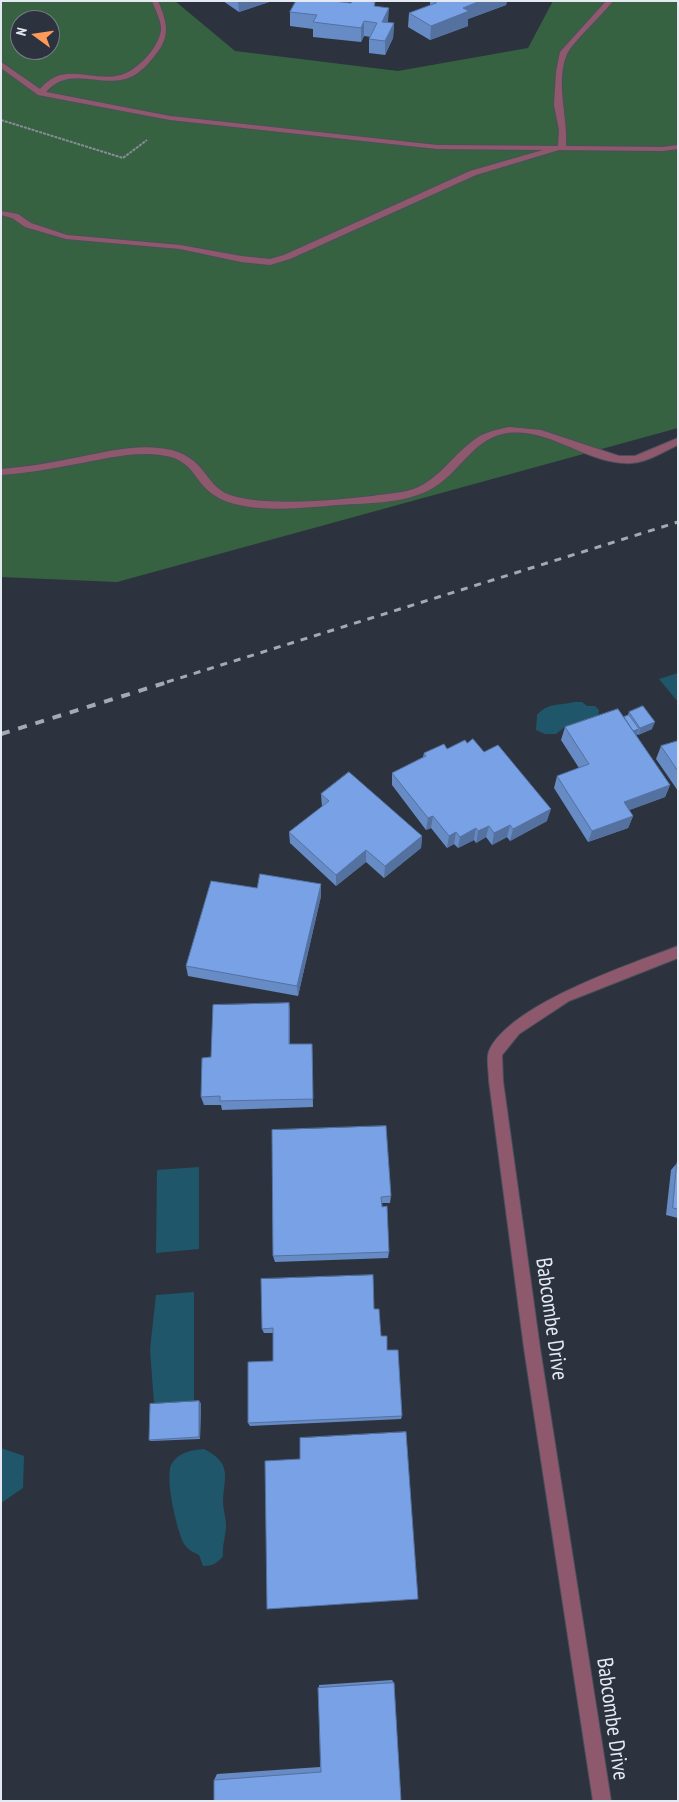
<!DOCTYPE html>
<style>
body{margin:0}
#map{position:relative;width:679px;height:1802px;overflow:hidden;background:#2c333e;font-family:"PT Sans Narrow",sans-serif}
canvas{display:block}
.frame{position:absolute;inset:0;border:2px solid #e5eaf2;pointer-events:none}
.north{position:absolute;left:10px;top:10px;width:50px;height:50px;box-sizing:border-box;background:#2c333e;border:1px solid #767c86;border-radius:50%;rotate:284deg;font-size:14px;font-weight:700;line-height:20px;text-align:center;color:#e5eaf2}
.north::after{content:'';display:block;margin:auto;width:18px;height:22px;background:#ff9b5a;clip-path:polygon(50% 0,100% 100%,50% 72%,0 100%)}
</style>
<div id="map">
<canvas width="679" height="1802"></canvas>
<div class="frame"></div>
<div class="north">N</div>
</div>
<script>
const g = document.querySelector('canvas').getContext('2d');
g.lineJoin = 'round';
function fill(path, color) { g.fillStyle = color; g.fill(path, 'evenodd'); }
function strokePath(path, color, width, dash) { g.strokeStyle = color; g.lineWidth = width; g.lineCap = dash ? 'butt' : 'round'; g.setLineDash(dash || []); g.stroke(path); }
function write(font, color, halo, rows, align = 'center') {
  g.font = font + ' "PT Sans Narrow",sans-serif'; g.lineWidth = 5; g.setLineDash([]); g.textBaseline = 'middle'; g.strokeStyle = halo; g.fillStyle = color; for (const [text, x, y, turn = 0] of rows) {
    g.save(); g.translate(x, y); g.rotate((+turn || 0) * Math.PI / 180); g.textAlign = isNaN(turn) ? turn : align; if (halo) g.strokeText(text, 0, 0); g.fillText(text, 0, 0); g.restore();
  }
}
fill(new Path2D(`
 M1,1H175L235,51L398,71L528,48L553,1H678V428L117,582L1,577ZM20,20H50V50H20Z`), '#376242');
fill(new Path2D(`
 M678,673V702L659,679Z
 M574,702H582L587,706H595L599,710L598,716L566,726L556,734H545L536,730L537,715C549,702 558,706 574,702Z
 M199,1167V1249L156,1253L157,1170Z
 M194,1292V1401L154,1404L150,1349L156,1295Z
 M1,1448L24,1456L23,1488L1,1503Z
 M204,1449C233,1464 224,1476 223,1502C223,1510 226,1517 226,1525C226,1536 222,1545 223,1556C218,1563 212,1566 203,1566L199,1555C193,1552 188,1550 184,1544C177,1531 165,1479 171,1465C178,1452 192,1450 204,1449Z`), '#1f566a');
const service = new Path2D(`
 M152,1H158C167,22 171,36 156,54C150,62 142,71 133,76C103,91 71,63 46,92L170,116L437,145L558,146L559,130L554,105L556,72L560,52L606,1H613C604,13 572,43 567,54C555,83 568,116 566,146L663,147L678,145V149L663,151L559,150L476,175L290,259L270,265L241,262L180,249L66,239L25,227L12,218L1,215V211L18,214L31,223L67,235L180,245L241,256L270,259L284,255L470,171L543,150L437,149L170,120L38,95L1,68V62L40,89C65,60 90,83 121,75C137,71 162,45 161,27C160,18 155,9 152,1Z
 M509,427L541,430L619,456H635L678,438V445C664,451 648,462 632,463C589,466 552,428 508,433C475,437 462,469 436,486C409,504 369,503 337,505C304,508 243,515 214,495C194,482 194,461 166,456C136,450 105,459 76,464C51,469 26,473 1,475V469C28,467 54,462 80,457C105,452 133,445 159,448C178,450 192,456 204,472C210,480 216,488 225,493C261,510 361,498 402,492C435,487 449,458 474,440C484,432 496,430 509,427Z`);
const minor = new Path2D(`
 M678,946V958L569,1001L519,1034L502,1055L503,1081L540,1348L611,1801H593L524,1348L489,1081C489,1072 486,1058 489,1051C510,1004 631,964 678,946Z`);
strokePath(service, '#4a505b', 2);
strokePath(minor, '#4a505b', 2);
strokePath(new Path2D(`
 M1,120L123,158L147,140`), '#878d97', 2, [3, 1]);
fill(service, '#8f596d');
fill(minor, '#8f596d');
strokePath(new Path2D(`
 M167,682L678,522`), '#a4aab3', 3, [7, 7]);
strokePath(new Path2D(`
 M1,734L171,681`), '#a4aab3', 4, [9, 9]);
fill(new Path2D(`
 M223,1H272L239,12Z
 M430,1H507L506,5L468,19V26L430,40L408,27L409,13L430,5Z
 M375,2V6L388,23H394L393,38L385,55L369,53V39L371,37L364,36L361,42L313,37V29L290,26V12L351,3Z
 M629,712L652,729L638,735L637,734L636,735L670,785L665,797L629,810L633,816L628,828L588,842L554,788L557,776L579,768L561,740L565,727L624,717L628,715Z
 M678,741V791L656,759L661,746Z
 M467,743L484,752L547,821L510,841L507,837L492,845L486,837L476,843L474,840L458,848L454,844L447,848L431,828L426,830L392,785V773L423,757L424,753L447,749Z
 M321,794L422,836L421,848L384,878L366,862L336,886L290,843L289,832L322,807Z
 M321,884V896L298,996L188,976L186,966L257,888Z
 M289,1003L290,1013V1044H312L313,1107L222,1110L221,1105H204L201,1097L211,1057Z
 M272,1130L391,1196L390,1203H382L389,1252L388,1258L275,1262L273,1256Z
 M677,1163H678V1218L666,1215L671,1170Z
 M374,1309L381,1336L387,1350L402,1416L401,1419L250,1426L248,1423L273,1361V1333H264L262,1329Z
 M201,1403L200,1439L151,1441L149,1440Z
 M392,1680L394,1683L401,1801L214,1780L217,1774L320,1767L319,1685Z`), '#678bc5');
fill(new Path2D(`
 M238,1H272L239,12Z
 M480,1H507L506,5L468,19V26L430,40L431,26L463,8Z
 M389,8L388,22L382,36V22Z
 M364,21V36L361,42V28Z
 M394,23L393,38L385,55V41Z
 M655,722L652,729L638,735L640,728Z
 M639,729L636,736L629,732Z
 M670,785L665,797L619,814L624,802Z
 M551,809L547,821L510,841L513,829Z
 M433,816L431,828L426,830L428,818Z
 M633,816L628,828L588,842L592,831Z
 M510,825L507,837L492,845L494,833Z
 M489,826L486,837L476,843L478,831Z
 M476,828L474,840L458,848L460,837Z
 M456,832L454,844L447,848L449,836Z
 M422,836L421,848L384,878L385,866Z
 M366,850V862L336,886V875Z
 M321,884V896L298,996L297,986Z
 M289,1003L290,1013V1053L289,1044Z
 M199,1401L201,1403L200,1439L199,1437Z`), '#5471a0');
const building = new Path2D(`
 M296,1H333L351,3L352,1H365L375,2L374,6L389,8L382,22L394,23L385,41L369,39L377,23L364,21L361,28L313,22L317,15L290,12Z
 M433,1H480L463,8L469,11L431,26L409,13L436,3Z
 M643,706L655,722L640,728L629,712Z
 M618,709L670,785L624,802L633,816L592,831L557,776L589,764L565,727Z
 M629,715L639,729L633,731L624,717Z
 M473,739L484,752L498,745L551,809L513,829L510,825L494,833L489,826L478,831L476,828L460,837L456,832L449,836L433,816L428,818L392,773L426,756L424,753L444,744L447,749L465,740L467,743Z
 M678,741V771L661,746Z
 M349,772L422,836L385,866L366,850L336,875L289,832L329,801L321,794Z
 M260,874L321,884L297,986L186,966L211,881L257,888Z
 M289,1003V1044H312L313,1099L220,1101V1096L201,1097L202,1058L211,1057L213,1005Z
 M386,1126L391,1196L381,1197L382,1207L387,1206L389,1252L273,1256L272,1130Z
 M677,1163H678V1209L673,1208Z
 M373,1275L374,1309H379L381,1336H387V1350H398L402,1416L248,1423V1362L273,1361V1328L262,1329L261,1279Z
 M199,1401V1437L149,1440L150,1404Z
 M406,1432L418,1599L267,1609L265,1461L300,1459V1438Z
 M394,1683L401,1801H214V1780L321,1772L318,1688Z`);
fill(building, '#78a2e5');
strokePath(building, '#5471a0', 1);
write('22px', '#e5eaf2', '#2c333e', [
 ["Babcombe Drive",551,1319,82],
 ["Babcombe Drive",612,1719,82]
]);
</script>
